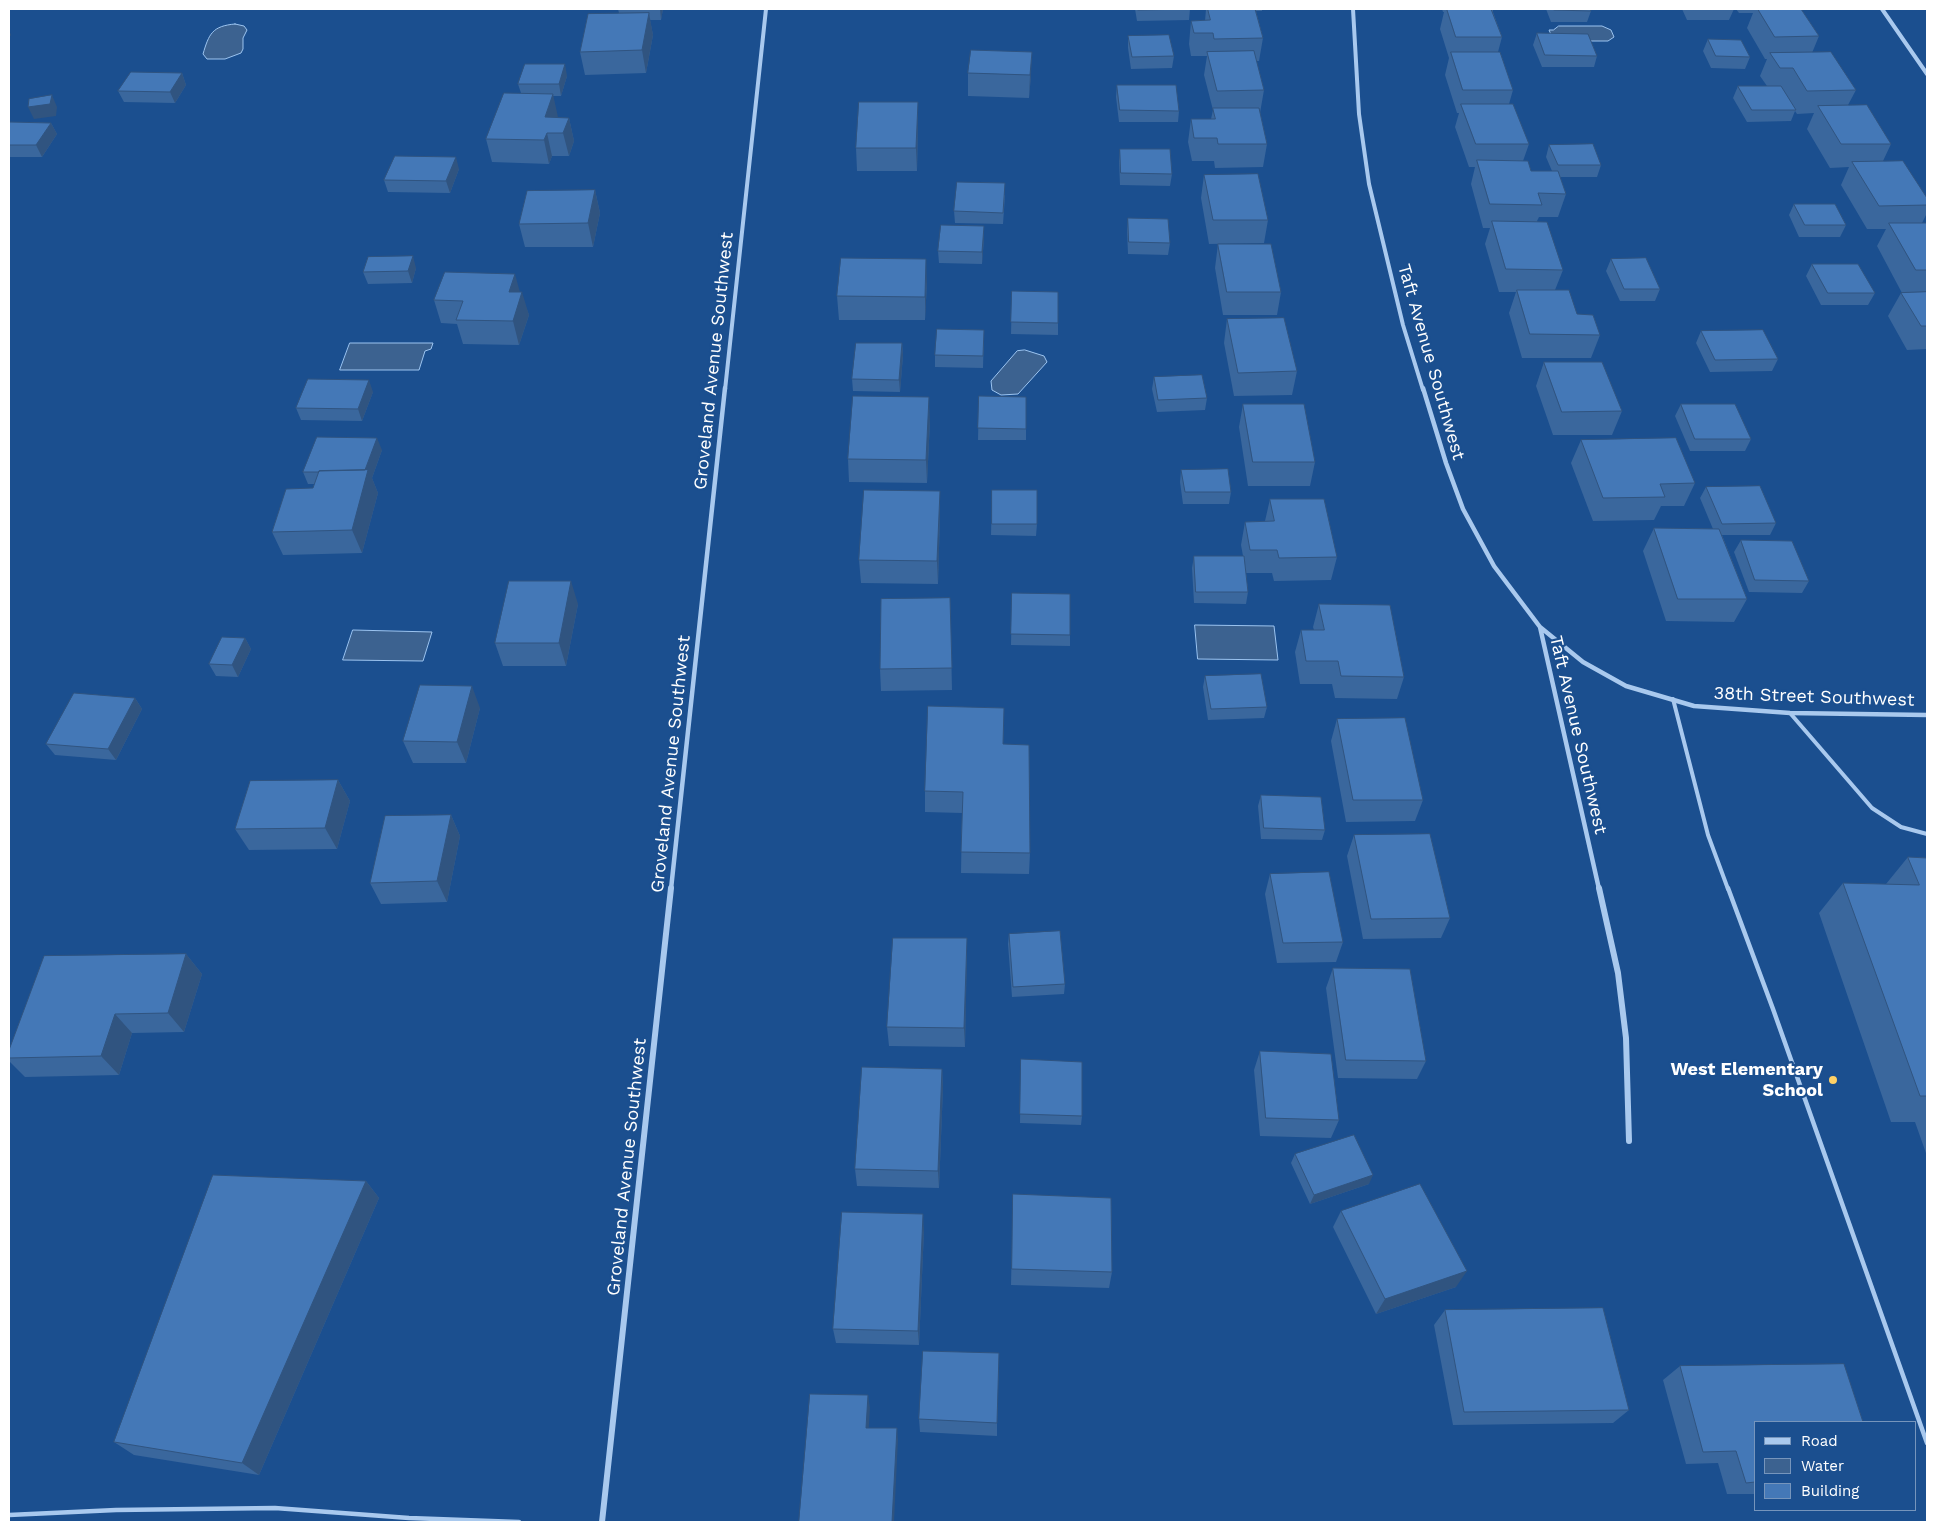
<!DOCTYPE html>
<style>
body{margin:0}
#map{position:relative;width:1936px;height:1531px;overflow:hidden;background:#1b4f8f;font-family:"Work Sans",sans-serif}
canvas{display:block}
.frame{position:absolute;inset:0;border:10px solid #fff;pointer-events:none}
.legend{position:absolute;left:1754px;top:1421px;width:162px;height:90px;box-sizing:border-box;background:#1b4f8f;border:1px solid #7695bc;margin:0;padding:6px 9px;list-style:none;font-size:15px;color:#fff}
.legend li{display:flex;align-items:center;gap:10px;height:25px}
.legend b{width:25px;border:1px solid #7695bc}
</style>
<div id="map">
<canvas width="1936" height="1531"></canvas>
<div class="frame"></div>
<ul class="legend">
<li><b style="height:6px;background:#a9c9ee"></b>Road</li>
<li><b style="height:14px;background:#3c6290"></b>Water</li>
<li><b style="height:14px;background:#4478b7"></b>Building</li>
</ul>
</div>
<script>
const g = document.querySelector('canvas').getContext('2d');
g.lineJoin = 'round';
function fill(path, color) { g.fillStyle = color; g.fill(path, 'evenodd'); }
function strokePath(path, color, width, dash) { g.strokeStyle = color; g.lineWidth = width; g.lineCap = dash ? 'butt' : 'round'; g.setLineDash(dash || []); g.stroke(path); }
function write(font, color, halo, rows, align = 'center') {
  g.font = font + ' "Work Sans",sans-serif'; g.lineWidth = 4.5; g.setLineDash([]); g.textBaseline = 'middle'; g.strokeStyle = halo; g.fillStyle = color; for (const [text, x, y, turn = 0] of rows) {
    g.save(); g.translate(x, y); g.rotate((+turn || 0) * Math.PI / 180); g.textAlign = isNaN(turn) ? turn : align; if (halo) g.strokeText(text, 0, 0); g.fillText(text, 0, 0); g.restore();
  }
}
const water = new Path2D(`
 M235,24L244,26L247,30L243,38V49L241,53L225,59H207L203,54C209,34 212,26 235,24Z
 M1559,26H1602L1611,30L1614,37L1608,41H1564L1552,37L1549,30H1553Z
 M350,343H433L431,349L425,351L419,370H340Z
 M1025,350L1044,356L1047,362L1018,394L1001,395L992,390L991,381L1017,351Z
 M1195,625L1274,626L1278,660L1198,659Z
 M353,630L432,632L423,661L343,660Z`);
fill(water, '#3c6290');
strokePath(water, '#9cc4f0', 1);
strokePath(new Path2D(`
 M1673,699L1708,835L1728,889
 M1790,713L1872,808L1901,827L1927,834`), '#a9c9ee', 4);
strokePath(new Path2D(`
 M1728,888L1773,1009L1927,1443
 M9,1515L116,1510L275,1508L409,1518L519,1522`), '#a9c9ee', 4.5);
strokePath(new Path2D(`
 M1353,9L1359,114L1369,184L1403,325L1423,390
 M1882,9L1927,74
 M725,390L766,9`), '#a9c9ee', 4);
strokePath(new Path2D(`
 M1423,388L1446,463L1463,509L1494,566L1540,627L1599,889
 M1540,627L1583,662L1626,686L1694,706L1790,713L1927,715
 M671,889L725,388`), '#a9c9ee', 4.5);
strokePath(new Path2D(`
 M1599,888L1618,973L1626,1038L1629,1141
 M602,1522L671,888`), '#a9c9ee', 6);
fill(new Path2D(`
 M611,9H663L661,20H650L653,35L646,73L585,75L580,52L619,13L618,9Z
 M1135,9H1190L1189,20L1137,21Z
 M1206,9H1262V11H1256L1263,38L1259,61H1256L1264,90L1260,113L1267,144L1263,167L1215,168L1214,161H1192L1188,142L1191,119H1211L1213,110L1204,75L1207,56H1191L1189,44L1191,21H1205Z
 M1442,9H1493V12L1502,37L1498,52L1513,90L1509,104L1529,144L1523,161L1531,171H1552L1546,157L1549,145L1601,165L1597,177H1560L1566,194L1558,217H1539L1537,221L1563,270L1555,290L1577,314L1600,335L1591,358H1522L1509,313L1516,292H1499L1485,244L1490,228H1483L1471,184L1475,167H1469L1455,127L1459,113H1457L1445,75L1449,58L1440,29L1444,12H1443Z
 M1546,9H1590L1591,11L1587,22H1551Z
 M1682,9H1734L1729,20H1687Z
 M1736,9H1801L1819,36L1812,53L1856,90L1848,105L1891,144L1883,161L1927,198V213L1922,223H1927V349L1907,350L1888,316L1901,293H1902L1877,246L1886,229H1867L1841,185L1849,167L1830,168L1807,129L1814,113L1797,114L1795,111L1791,121L1747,122L1733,98L1738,86H1767L1760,76L1767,59H1765L1747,28L1753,13H1739Z
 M1537,33L1597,56L1594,67H1542L1533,45Z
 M1128,36L1174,56L1172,68L1131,69L1128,48Z
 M1708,39L1750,57L1745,69L1711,68L1703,51Z
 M182,73L186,85L175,103L124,102L118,91Z
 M968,73L1031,75L1029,98L968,96Z
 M567,76L561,96H553L557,118H569L574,141L569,156H552L549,164L492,162L486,139L521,93L518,84Z
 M1117,85L1179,111L1178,122H1119L1116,97Z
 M9,122L51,123L57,134L42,157H9Z
 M918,125L917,171H857L856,148Z
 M1120,149L1172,174L1170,186L1120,185L1119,161Z
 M459,169L450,193L388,192L384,180Z
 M1204,175L1268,220L1264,243L1209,244L1201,198Z
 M595,190L600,213L593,247H525L519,224Z
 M1005,195L1003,224L955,223L954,211Z
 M1794,204L1846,225L1840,237H1799L1789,215Z
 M1128,218L1170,243L1168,255L1128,254L1127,230Z
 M984,238L982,264L939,263L938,251Z
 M1218,244L1281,292L1277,315H1223L1215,268Z
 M1611,259L1660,289L1655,301H1620L1606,271Z
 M1812,264L1875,293L1868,305H1821L1806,276Z
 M416,268L412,283L368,284L363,272Z
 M927,282L925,320H839L837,296Z
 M1012,291L1058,323V335L1011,334Z
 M520,292L529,315L519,345L463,344L457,324L441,323L434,300Z
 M1227,319L1297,371L1292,395L1234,396L1224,343Z
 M984,330L983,368L935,367V355Z
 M1701,331L1778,359L1772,371L1710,372L1696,343Z
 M902,343L903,355L900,392L853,391L852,379Z
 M1544,362L1622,411L1612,435H1553L1536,386Z
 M1154,377L1207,398L1205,410L1157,412L1152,389Z
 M373,392L362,421L301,420L296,408Z
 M979,396L1026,429V440H978Z
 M1243,404L1315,462L1310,486H1248L1239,427Z
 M1681,404L1751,439L1745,451H1690L1675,416Z
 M930,420L927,483L849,482L848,459Z
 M1581,440L1695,483L1684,506H1661L1654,520L1593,521L1571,463Z
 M382,450L372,478L378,493L362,553L283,555L272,532L313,488L315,484H308L303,472Z
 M1181,470L1231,492L1229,504H1183L1180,482Z
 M1706,487L1776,523L1770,535H1722L1747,599L1734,622L1666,621L1643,551L1654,528L1713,529L1700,498Z
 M992,490L1037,524L1036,536L991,535Z
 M940,491V514L938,584L861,583L859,560Z
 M1270,499L1337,557L1331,580L1274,581L1272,573H1246L1248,592L1246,604L1194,603L1192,568L1194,556H1243L1241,545L1245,522L1265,521Z
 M1741,540L1809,581L1802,593L1749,592L1734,552Z
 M1012,593L1070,635V646L1011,645Z
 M950,598L952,690L881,691L880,669Z
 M578,604L566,666H503L495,643Z
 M1319,604L1404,677L1397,699L1335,698L1332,684H1300L1295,652L1301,630H1314L1313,627Z
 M245,638L251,649L238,677L216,676L209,664Z
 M1205,676L1267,707L1264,718L1208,720L1203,687Z
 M135,698L142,709L116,760L55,755L46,744Z
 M480,708L466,763H413L403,741Z
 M1337,719L1423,800L1415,821L1346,822L1331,741Z
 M1003,744L1030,853L1029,874L961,873L962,813L925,812V791Z
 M338,780L350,801L337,849L249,850L235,829Z
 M1261,795L1325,830L1322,840L1261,839L1258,806Z
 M451,815L460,836L447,902L381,904L370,883Z
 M1354,835L1450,918L1441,938L1363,939L1347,856Z
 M1908,857L1927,858V1156L1915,1122H1891L1819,913L1843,883L1886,884Z
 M1270,874L1343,942L1336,962L1277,963L1265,894Z
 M1009,934L1065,984L1064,994L1012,997L1008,944Z
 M967,938L965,1047L889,1046L887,1027Z
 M186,954L202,974L184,1032L132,1033L119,1075L25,1077L9,1061V1050Z
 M1333,968L1426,1061L1417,1079L1338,1078L1326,988Z
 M1260,1051L1339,1120L1331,1138L1260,1136L1254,1070Z
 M1021,1059L1082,1116L1081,1125L1020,1123Z
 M942,1069L943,1087L939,1188L857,1186L855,1169Z
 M1295,1154L1369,1184L1310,1204L1291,1163Z
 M366,1181L379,1198L259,1475L134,1455L114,1442Z
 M1013,1194L1112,1272L1109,1288L1011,1285Z
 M1341,1211L1456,1287L1376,1314L1333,1227Z
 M924,1230L919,1345L836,1343L833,1329Z
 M1445,1310L1629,1410L1613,1423L1453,1425L1434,1325Z
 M1680,1366L1755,1422V1494H1727L1718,1463L1686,1464L1663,1380Z
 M919,1419L997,1423V1436L920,1432Z`), '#3a679d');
fill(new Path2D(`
 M660,9H663L661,20Z
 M649,13L653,35L646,73L642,50Z
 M9,30L11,35L9,38Z
 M1032,52L1031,75L1029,98L1030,75Z
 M565,64L567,76L561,96L559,84Z
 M182,73L186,85L175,103L170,92Z
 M553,94L558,117L552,133L545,117Z
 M52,95L57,107L56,116L34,119L28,107Z
 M918,102V125L917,171L916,148Z
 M569,118L574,141L569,156L563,133Z
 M51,123L57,134L42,157L36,145Z
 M547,133L552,156L549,164L544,140Z
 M456,157L459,169L450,193L446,181Z
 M595,190L600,213L593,247L588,223Z
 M984,226V238L982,264V252Z
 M413,256L416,268L412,283L408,271Z
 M926,259L927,282L925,320V297Z
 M515,274L521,296L522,292L529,315L519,345L513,321L509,292Z
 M902,343L903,355L900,392L899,380Z
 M369,380L373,392L362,421L358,409Z
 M929,397L930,420L927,483L926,460Z
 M377,438L382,450L372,478L378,493L362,553L352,530L364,473Z
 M940,491V514L938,584L937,561Z
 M571,581L578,604L566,666L559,643Z
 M245,638L251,649L238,677L232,665Z
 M472,686L480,708L466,763L457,742Z
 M135,698L142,709L116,760L108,749Z
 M338,780L350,801L337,849L325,828Z
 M451,815L460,836L447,902L437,881Z
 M967,938V958L965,1047L964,1028Z
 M186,954L202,974L184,1032L168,1013Z
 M115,1014L132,1033L119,1075L101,1056Z
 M942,1069L943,1087L939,1188L938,1171Z
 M1373,1175L1369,1184L1310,1204L1314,1195Z
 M366,1181L379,1198L259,1475L242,1463Z
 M923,1214L924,1230L919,1345L918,1331Z
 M1467,1271L1456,1287L1376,1314L1385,1299Z
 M868,1395L870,1408L868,1440L866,1428Z
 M897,1428L898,1440L894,1522H892Z`), '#305480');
const building = new Path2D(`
 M1138,9H1190L1138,10Z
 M1208,9H1255L1263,38L1214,39L1213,33H1194L1191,21L1210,20Z
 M1447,9H1491L1502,37H1456Z
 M1554,9H1590L1591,11L1554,10Z
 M1758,9H1801L1819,36L1775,37Z
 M649,13L642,50L580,52L588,14Z
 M1537,33L1588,34L1597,56L1545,55Z
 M1169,35L1174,56L1132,57L1128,36Z
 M1708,39L1741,40L1750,57L1716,56Z
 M971,50L1032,52L1030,75L968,73Z
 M1254,51L1264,90L1217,91L1207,52Z
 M1451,52H1500L1513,90H1463Z
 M1831,52L1856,90L1807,91L1793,68H1780L1770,53Z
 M525,64H565L559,84H518Z
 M131,72L182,73L170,92L118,91Z
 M1117,85H1176L1179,111L1120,110Z
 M1738,86H1781L1796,110H1752Z
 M504,93L553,94L545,117L569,118L563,133H547L544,140L486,139Z
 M52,95L50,104L28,107L29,99Z
 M859,102H918L916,148H856Z
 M1461,104H1513L1529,144H1476Z
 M1867,105L1891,144H1841L1818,106Z
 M1213,108H1259L1267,144H1218L1217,138H1194L1191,119H1215Z
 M9,122L51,123L36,145H9Z
 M1593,144L1601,165H1558L1549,145Z
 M1120,149H1170L1172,174L1121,173Z
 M395,156L456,157L446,181L384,180Z
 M1477,160L1528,161L1531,171H1558L1566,194L1538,193L1542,205L1490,204Z
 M1903,161L1927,198V205L1879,206L1852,162Z
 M1258,174L1268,220H1213L1204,175Z
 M957,182L1005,183L1003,213L954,211Z
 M595,190L588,223L519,224L527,191Z
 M1794,204H1835L1846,225H1805Z
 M1128,218L1168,219L1170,243L1129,242Z
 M1492,221L1547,222L1563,270L1506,269Z
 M1889,223H1927V270H1916Z
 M941,225L984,226L982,252L938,251Z
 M1218,244H1271L1281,292H1227Z
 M413,256L408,271L363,272L368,257Z
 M841,258L926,259L925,297L837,296Z
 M1646,258L1660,289H1624L1611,259Z
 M1812,264H1858L1875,293H1828Z
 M445,272L515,274L509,292H522L513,321L456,320L463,301L434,300Z
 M1517,290H1569L1577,314L1593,315L1600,335L1530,334Z
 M1012,291L1058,292V323L1011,322Z
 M1927,292V326H1921L1901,293Z
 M1284,318L1297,371L1238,373L1227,319Z
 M937,329L984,330L983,356L935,355Z
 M1763,330L1778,359L1715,360L1701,331Z
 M856,343H902L899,380L852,379Z
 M1544,362H1602L1622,411L1562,412Z
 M1202,375L1207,398L1158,400L1154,377Z
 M308,379L369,380L358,409L296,408Z
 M853,396L929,397L926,460L848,459Z
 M979,396L1026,397V429L978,428Z
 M1243,404H1304L1315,462H1253Z
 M1681,404H1735L1751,439H1695Z
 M317,437L377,438L365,470L319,471V472H303Z
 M1676,438L1695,483L1660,484L1665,497L1603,498L1581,440Z
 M1228,469L1231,492H1185L1181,470Z
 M368,470L352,530L272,532L286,489L313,488L319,471Z
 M1760,486L1776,523L1722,524L1706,487Z
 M864,490L940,491L937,561L859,560Z
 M992,490H1037V524H992Z
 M1270,499H1324L1337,557L1279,558L1277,550H1250L1245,522L1274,521Z
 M1654,528L1719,529L1747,599H1678Z
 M1741,540L1792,541L1809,581L1755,580Z
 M1194,556H1244L1248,592H1196Z
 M509,581H571L559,643H495Z
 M1012,593L1070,594V635L1011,634Z
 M950,598L952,668L880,669L881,599Z
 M1319,604L1390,605L1404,677L1341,676L1338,661H1306L1301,630H1324Z
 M222,637L245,638L232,665L209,664Z
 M1261,674L1267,707L1211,709L1205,676Z
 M420,685L472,686L457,742L403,741Z
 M74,693L135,698L108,749L46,744Z
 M928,706L1004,708L1003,744L1029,745L1030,853L961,852L963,792L925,791Z
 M1405,718L1423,800H1353L1337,719Z
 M338,780L325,828L235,829L250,781Z
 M1261,795L1321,797L1325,830L1264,828Z
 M451,815L437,881L370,883L385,816Z
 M1430,834L1450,918L1371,919L1354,835Z
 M1908,857L1927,858V1096H1920L1843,883L1919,885Z
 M1329,872L1343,942L1283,943L1270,874Z
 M1060,931L1065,984L1013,987L1009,934Z
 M893,938H967L964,1028L887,1027Z
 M186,954L168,1013L115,1014L101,1056L9,1058V1050L44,956Z
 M1333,968L1410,969L1426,1061L1346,1060Z
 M1260,1051L1331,1054L1339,1120L1266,1118Z
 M1021,1059L1082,1062V1116L1020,1114Z
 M862,1067L942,1069L938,1171L855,1169Z
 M1354,1135L1373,1175L1314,1195L1295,1154Z
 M213,1175L366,1181L242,1463L114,1442Z
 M1420,1184L1467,1271L1385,1299L1341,1211Z
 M1013,1194L1111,1198L1112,1272L1012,1269Z
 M842,1212L923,1214L918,1331L833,1329Z
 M1603,1308L1629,1410L1464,1412L1445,1310Z
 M923,1351L999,1353L997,1423L919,1419Z
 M1844,1364L1863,1422H1755V1482L1746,1483L1736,1451L1703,1452L1680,1366Z
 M810,1394L868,1395L866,1428H897L892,1522H799Z`);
fill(building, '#4478b7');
strokePath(building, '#305480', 1);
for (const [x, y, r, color] of [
 [1833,1080,5,"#ffd166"]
]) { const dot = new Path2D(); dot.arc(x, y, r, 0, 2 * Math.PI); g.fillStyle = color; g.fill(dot); strokePath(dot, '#1b4f8f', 2); }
write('18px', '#fff', '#1b4f8f', [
 ["Groveland Avenue Southwest",714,361,-84],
 ["Taft Avenue Southwest",1431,362,74],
 ["38th Street Southwest",1814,697,2],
 ["Taft Avenue Southwest",1578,735,77],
 ["Groveland Avenue Southwest",671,764,-84],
 ["Groveland Avenue Southwest",627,1167,-84]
]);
write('bold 18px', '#fff', '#1b4f8f', [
 ["West Elementary",1823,1070],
 ["School",1823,1091]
], 'right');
</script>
